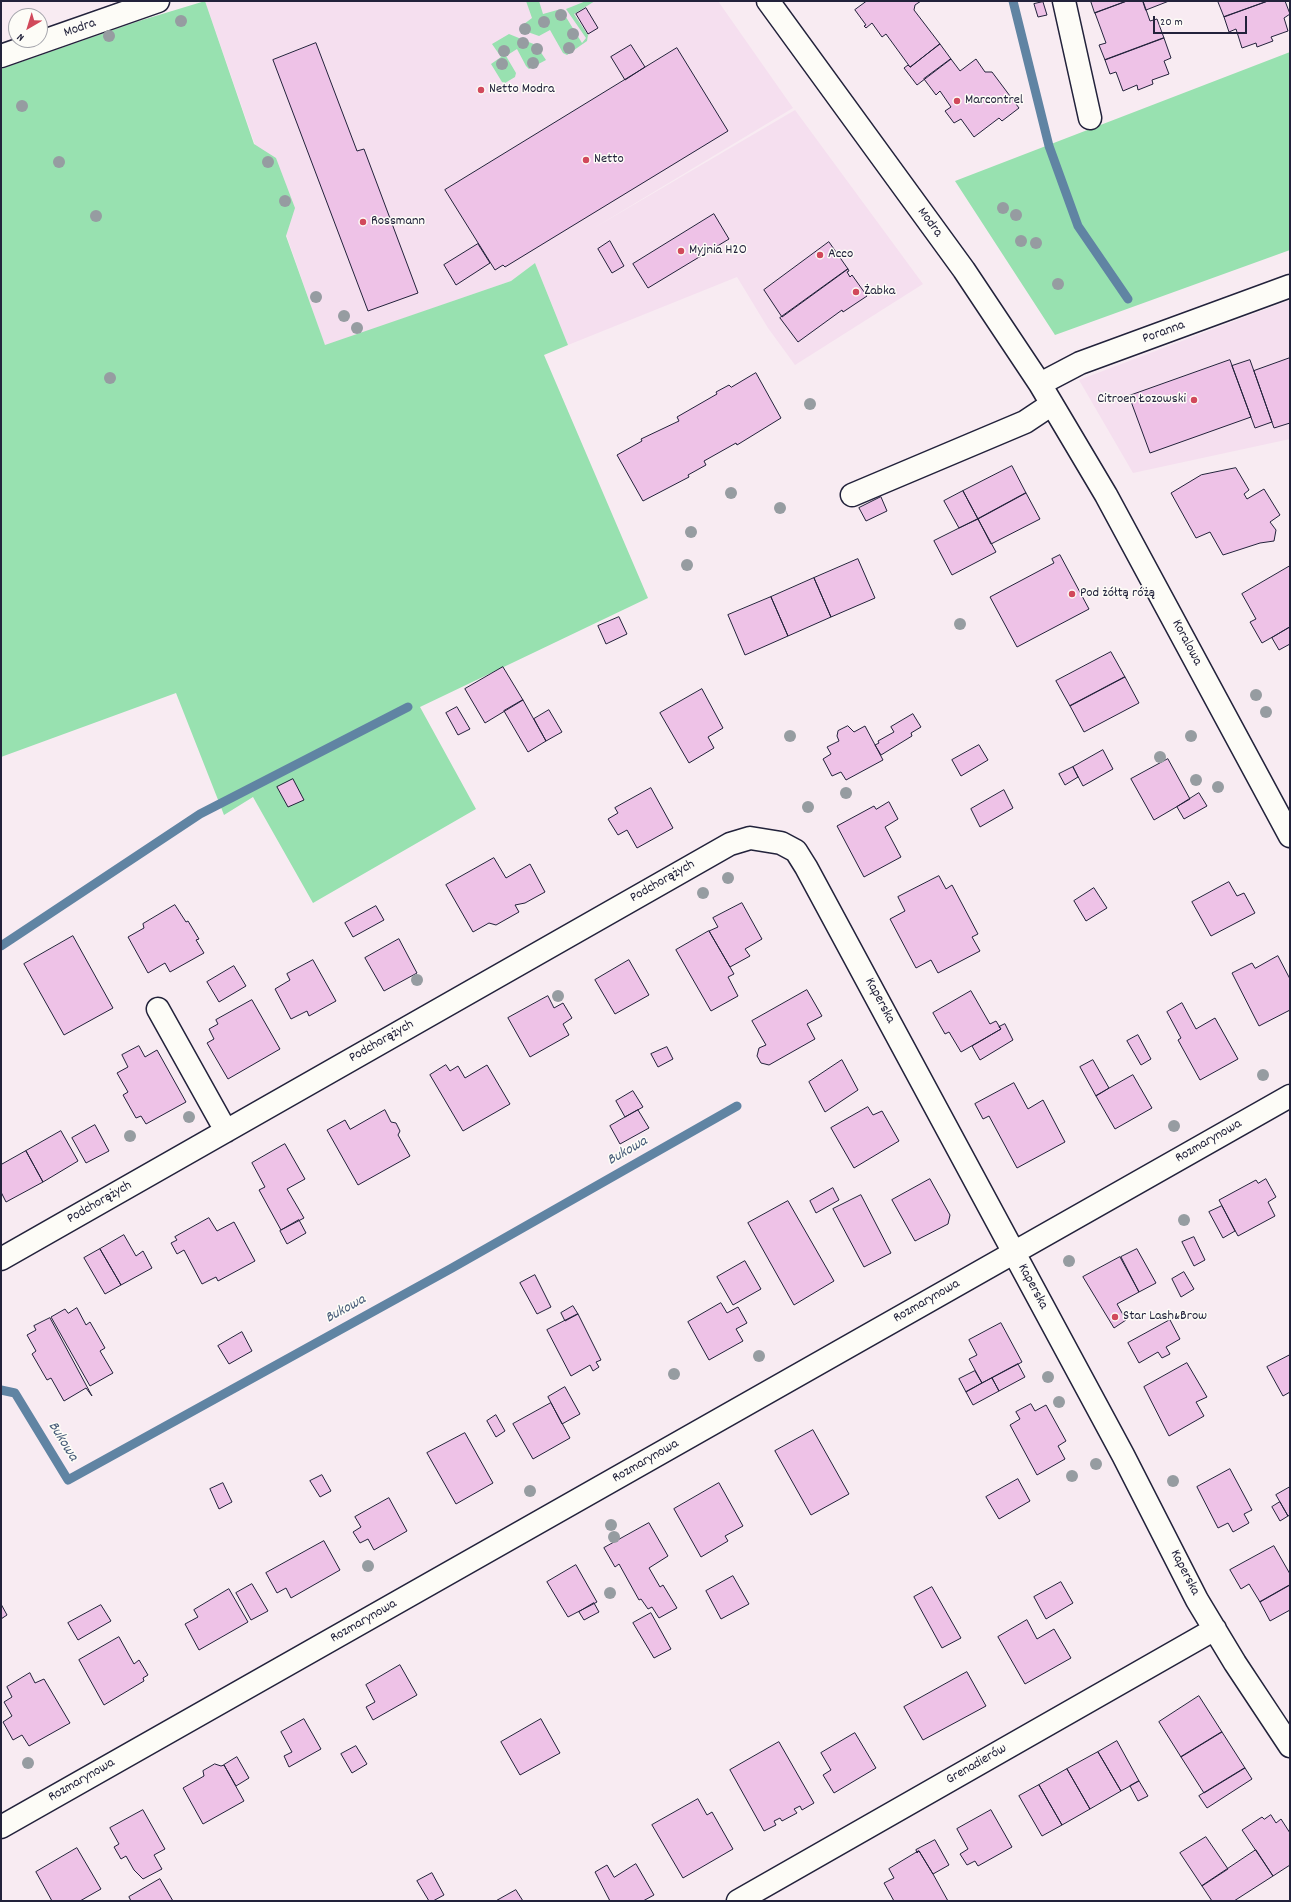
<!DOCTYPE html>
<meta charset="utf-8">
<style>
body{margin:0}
#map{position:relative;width:1291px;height:1902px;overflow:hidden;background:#f8ebf2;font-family:Dekko,sans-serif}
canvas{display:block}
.frame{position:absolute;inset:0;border:2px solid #22223b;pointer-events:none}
.north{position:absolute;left:8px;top:8px;width:40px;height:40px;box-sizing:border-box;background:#fdfcf7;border:1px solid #a5a5ac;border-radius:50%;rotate:218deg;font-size:11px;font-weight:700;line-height:16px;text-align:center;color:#22223b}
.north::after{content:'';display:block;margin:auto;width:14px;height:18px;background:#d1495b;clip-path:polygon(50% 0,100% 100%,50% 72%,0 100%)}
.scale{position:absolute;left:1153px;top:16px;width:94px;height:18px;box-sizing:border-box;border:2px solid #22223b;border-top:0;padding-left:5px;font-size:12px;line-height:14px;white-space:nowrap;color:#22223b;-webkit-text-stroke:3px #fdfcf7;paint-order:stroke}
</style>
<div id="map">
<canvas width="1291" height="1902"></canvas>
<div class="frame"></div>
<div class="north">N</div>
<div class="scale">20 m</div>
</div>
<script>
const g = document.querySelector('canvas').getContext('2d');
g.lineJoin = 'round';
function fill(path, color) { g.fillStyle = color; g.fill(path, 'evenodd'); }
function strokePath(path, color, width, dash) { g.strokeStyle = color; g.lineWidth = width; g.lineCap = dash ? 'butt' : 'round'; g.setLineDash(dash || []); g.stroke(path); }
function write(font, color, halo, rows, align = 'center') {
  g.font = font + ' Dekko,sans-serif'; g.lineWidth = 3; g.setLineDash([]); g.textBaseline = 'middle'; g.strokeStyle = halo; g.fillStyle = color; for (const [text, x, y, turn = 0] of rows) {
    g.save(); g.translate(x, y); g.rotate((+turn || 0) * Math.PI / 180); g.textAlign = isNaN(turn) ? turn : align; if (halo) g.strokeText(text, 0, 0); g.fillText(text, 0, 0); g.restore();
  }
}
fill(new Path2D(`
 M205,1H718L793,108L594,228L795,110L923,284L795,365L768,328L737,277L568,345L535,263L511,281L325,346Z
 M1290,300V439L1133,473L1079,380Z`), '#f5dfef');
fill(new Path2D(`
 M205,1L254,144L276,158L295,208L286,236L325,345L511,281L535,263L568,345L544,355L648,598L420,707L476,809L313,903L253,797L224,815L176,693L1,757V69L139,21Z
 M526,1H539L543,14L561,9L582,43L586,38L566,9L586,1H595L574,14L588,35L587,41L567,55L563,53L550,30L539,36L522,30L520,27L532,18Z
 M509,34L536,45L546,60L529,69L526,66L517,49L506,56L516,73L515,77L505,83L502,82L491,64L501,57L492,44Z
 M1290,52V250L1055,335L955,181Z`), '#98e1b0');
strokePath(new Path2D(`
 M1013,1L1049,146L1078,226L1128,299
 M1,946L200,814L408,707
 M1,1390L15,1393L68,1480L452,1268L737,1106`), '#6084a3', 9);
const building = new Path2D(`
 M867,1H921L915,5L914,10L940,44L910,67L886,34L882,37L872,23L866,28L864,26L866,25L855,10Z
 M1091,1H1127L1095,13Z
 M1127,1H1143L1150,21L1157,19L1164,38L1105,60L1099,45L1106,43L1095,13Z
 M1143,1H1169L1146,10Z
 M1222,1H1268L1224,17L1218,2Z
 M1268,1H1285L1290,14L1284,18L1288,31L1271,37L1273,41L1257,47L1256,43L1242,48L1236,29L1229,32L1224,17Z
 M1043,2L1047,15L1038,17L1034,4Z
 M586,8L598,28L588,34L576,14Z
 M1164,38L1171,58L1164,61L1169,74L1152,80L1153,84L1138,90L1137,85L1123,91L1116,72L1110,74L1105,60Z
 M316,43L357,151L364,149L418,293L368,311L273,60Z
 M940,44L951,59L917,85L904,68L908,65L910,67Z
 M631,45L645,67L625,80L611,57Z
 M677,48L728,131L505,267L503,265L495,270L445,190Z
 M951,59L960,71L976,59L985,72H992L1019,108L1002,121L999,118L974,137L961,119L954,123L945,111L951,107L940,91L936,95L924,79Z
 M714,214L729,239L648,288L633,264Z
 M610,241L624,266L612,273L598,249Z
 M829,242L848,269L782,317L764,290Z
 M478,244L490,263L456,285L444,265Z
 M848,269L849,271L847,272L850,277L852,275L867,296L843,312L842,310L798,342L780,318Z
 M1290,358V423L1274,428L1254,371Z
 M1230,360L1251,417L1150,453L1129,396Z
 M1250,360L1272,422L1255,428L1232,366Z
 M756,373L781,418L737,445L736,443L704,461L706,465L688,475L689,477L643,501L617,455L642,441L641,439L679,421L677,417L717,394L716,392L729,385L731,387Z
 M1012,466L1026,493L978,519L963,491Z
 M1236,468L1249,490L1244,494L1247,499L1264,489L1280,515L1270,522L1276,530L1274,541L1260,543L1223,555L1210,532L1196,538L1171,493L1201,475Z
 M963,491L978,519L959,528L944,501Z
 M1026,493L1040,519L991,544L978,519Z
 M881,497L887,511L866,521L859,508Z
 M978,519L996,552L952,575L934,541Z
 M1060,555L1089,609L1017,647L990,597L1054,563L1052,559Z
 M858,559L875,598L831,617L814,578Z
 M1290,566V627L1262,643L1250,622L1256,619L1242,594Z
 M814,578L831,617L788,636L771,597Z
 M771,597L788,636L745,655L728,615Z
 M619,617L627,634L606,644L598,626Z
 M1290,627V644L1279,650L1272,638Z
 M1111,652L1125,677L1070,706L1056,681Z
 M503,667L523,700L485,723L465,689Z
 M1125,677L1139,703L1084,732L1070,706Z
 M702,689L723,728L708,737L714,748L689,763L660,713Z
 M523,700L546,741L528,752L504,711Z
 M457,707L470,729L458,735L446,713Z
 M549,710L562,732L546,741L534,719Z
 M913,714L921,727L911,733L912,736L881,755L875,745L879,743L878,741L894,732L891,727Z
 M848,726L854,732L865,726L883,760L846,780L841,772L832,776L823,759L831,754L827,747L839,741L837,736L838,731Z
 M979,745L988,760L961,776L952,760Z
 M1103,750L1113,769L1083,786L1073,767Z
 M1168,759L1190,799L1154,820L1131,779Z
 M1073,767L1078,777L1065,785L1059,774Z
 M293,779L304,800L288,807L277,787Z
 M651,788L673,828L637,848L627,830L618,835L608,819L618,813L615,808Z
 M1004,790L1013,808L980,827L971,809Z
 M1199,793L1207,806L1184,819L1177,807Z
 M889,802L898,819L885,827L901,857L864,877L837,826L874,806L876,809Z
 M494,858L506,878L530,864L545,892L525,903L515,905L519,912L496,925L489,923L473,932L446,885Z
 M939,876L946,889L952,885L978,934L972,937L980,951L938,973L931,960L916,968L890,919L905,911L898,897Z
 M1229,882L1237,896L1244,893L1255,913L1211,936L1192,902Z
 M1094,888L1107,908L1086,921L1074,901Z
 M742,903L762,939L745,949L750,956L730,967L709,931L718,927L713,918Z
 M175,905L186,922L188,921L199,939L196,940L204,953L170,972L165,963L148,973L128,937L144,928L143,924Z
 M376,906L384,920L353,937L345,923Z
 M709,931L734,974L728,977L738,996L711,1011L676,950Z
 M73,936L113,1008L64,1035L24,964Z
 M399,939L417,973L384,991L365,958Z
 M1278,956L1290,979V1010L1259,1026L1232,973L1252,963L1255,968Z
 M313,960L336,1001L309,1016L307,1011L291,1019L275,989L290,980L287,974Z
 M629,960L649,995L615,1014L595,980Z
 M234,966L246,986L219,1002L207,982Z
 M807,990L822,1016L807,1024L815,1039L769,1065L761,1063L757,1056L759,1048L766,1045L752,1021Z
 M971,991L990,1024L996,1021L1001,1029L961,1052L949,1032L945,1034L933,1013Z
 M548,996L554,1008L563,1003L572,1018L563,1024L569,1035L530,1057L508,1018Z
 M252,1000L280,1049L228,1079L207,1043L214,1039L209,1029L218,1024L216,1020Z
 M1182,1003L1196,1029L1215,1018L1238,1059L1200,1080L1178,1040L1181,1038L1167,1012Z
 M1005,1024L1013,1040L980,1060L972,1046L1001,1029L999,1027Z
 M1138,1035L1151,1059L1141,1065L1127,1041Z
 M139,1046L145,1057L157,1050L186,1102L146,1124L141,1116L136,1118L123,1095L128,1092L117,1073L128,1067L122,1055Z
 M667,1047L673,1059L658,1067L651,1054Z
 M842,1060L858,1090L825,1112L809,1082Z
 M1093,1060L1109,1088L1096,1096L1080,1067Z
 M446,1065L450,1071L458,1066L465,1078L487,1065L510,1104L463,1131L430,1075Z
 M1133,1075L1152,1108L1115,1129L1096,1096Z
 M1014,1083L1028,1109L1043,1100L1065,1142L1017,1168L989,1116L983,1119L975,1104Z
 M633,1091L643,1107L625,1117L616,1101Z
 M868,1107L873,1115L882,1111L899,1141L854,1168L831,1128Z
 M385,1110L391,1122L396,1123L400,1131L398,1135L410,1156L358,1185L327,1130L345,1120L350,1129Z
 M638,1110L649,1128L620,1144L610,1126Z
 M95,1125L109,1151L86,1163L72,1138Z
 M61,1131L78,1161L43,1182L26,1151Z
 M285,1144L305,1179L287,1189L304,1218L281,1230L259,1190L265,1187L252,1163Z
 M26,1151L43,1182L6,1202L1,1192V1165Z
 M930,1179L950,1215L948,1224L915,1241L892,1200Z
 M1266,1179L1276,1197L1268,1202L1275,1216L1238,1236L1219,1200L1256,1180L1258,1183Z
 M833,1188L839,1200L816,1213L810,1201Z
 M861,1195L891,1253L864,1267L833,1209Z
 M788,1201L834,1281L794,1305L748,1223Z
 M1222,1206L1235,1231L1223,1238L1209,1212Z
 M209,1218L217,1231L234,1222L255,1261L218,1281L216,1277L202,1284L184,1250L177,1254L171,1243L177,1240L175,1237Z
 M299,1220L306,1233L287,1244L280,1231Z
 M124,1235L136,1256L143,1251L152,1268L121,1285L100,1249Z
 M1194,1237L1205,1260L1194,1266L1182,1242Z
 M100,1249L121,1285L105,1294L84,1258Z
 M1137,1249L1156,1283L1139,1292L1121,1257Z
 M1120,1257L1139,1292L1117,1304L1126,1320L1114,1328L1083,1277Z
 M745,1261L761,1289L733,1305L717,1277Z
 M1184,1272L1194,1289L1181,1297L1172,1279Z
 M535,1275L551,1307L537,1314L520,1283Z
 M721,1303L727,1313L738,1307L747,1323L736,1329L743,1341L709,1360L688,1322Z
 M573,1306L578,1314L565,1321L561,1313Z
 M77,1308L86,1325L90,1322L105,1348L100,1351L113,1373L90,1386L51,1317L65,1309L68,1313Z
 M578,1314L601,1360L596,1362L599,1367L593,1371L590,1365L571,1376L547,1330Z
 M50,1318L92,1396L86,1388L64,1401L51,1378L47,1380L32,1354L36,1351L27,1335L36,1330L34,1326Z
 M1170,1320L1180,1339L1166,1347L1170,1354L1162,1358L1158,1352L1139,1363L1128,1343Z
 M1001,1323L1022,1362L982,1383L969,1359L977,1355L969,1340Z
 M242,1332L252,1351L229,1364L218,1346Z
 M1290,1355V1392L1283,1396L1267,1367Z
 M1187,1363L1207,1397L1196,1402L1204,1416L1169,1436L1144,1387Z
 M1018,1364L1025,1377L999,1391L992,1378Z
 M975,1371L982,1383L966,1392L959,1379Z
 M992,1378L999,1391L973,1405L966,1392Z
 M565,1387L580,1414L562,1424L548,1397Z
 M551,1403L570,1438L533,1459L513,1424Z
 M1031,1404L1035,1411L1046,1405L1066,1441L1058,1446L1065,1459L1037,1475L1010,1425L1020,1419L1016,1412Z
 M496,1415L505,1431L496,1437L487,1421Z
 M813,1430L849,1494L811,1515L775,1451Z
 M465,1433L493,1483L456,1504L427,1453Z
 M1230,1469L1252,1510L1244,1514L1249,1523L1233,1532L1228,1523L1218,1528L1197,1487Z
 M322,1475L331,1491L320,1497L310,1481Z
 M1018,1479L1030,1501L999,1519L986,1497Z
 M223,1483L232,1502L219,1509L210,1489Z
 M719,1483L743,1526L725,1536L728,1541L701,1557L674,1509Z
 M1290,1487V1515L1288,1516L1276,1495Z
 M389,1498L407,1531L374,1550L368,1539L360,1543L353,1532L361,1527L355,1517Z
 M1280,1502L1288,1516L1280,1521L1272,1507Z
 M649,1523L668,1556L649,1568L660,1587L663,1585L677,1608L659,1618L652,1607L648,1609L641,1599L639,1600L619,1564L615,1567L604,1548Z
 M324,1541L340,1570L291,1598L286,1588L277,1593L266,1573Z
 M1274,1546L1290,1574V1585L1260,1602L1249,1584L1241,1589L1230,1570Z
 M576,1565L597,1602L568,1617L547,1582Z
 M733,1576L749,1604L721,1619L706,1591Z
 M1061,1582L1073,1603L1046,1619L1034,1597Z
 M252,1584L268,1611L251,1620L236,1593Z
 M1290,1585V1610L1270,1621L1260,1602Z
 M932,1587L961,1638L942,1648L914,1597Z
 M229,1589L248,1622L199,1650L185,1624L198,1617L194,1610Z
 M594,1603L599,1612L584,1620L579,1612Z
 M1,1604L7,1615L1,1619Z
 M101,1605L111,1621L78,1640L68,1623Z
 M651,1613L671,1649L654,1658L633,1623Z
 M1027,1620L1037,1639L1054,1629L1071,1658L1025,1684L998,1637Z
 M119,1637L134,1664L139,1660L148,1675L143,1678L144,1681L104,1705L79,1660Z
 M400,1665L417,1695L373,1720L366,1707L375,1702L366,1685Z
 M967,1672L986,1706L923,1740L904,1707Z
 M30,1673L35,1683L44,1679L70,1723L29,1746L22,1735L13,1740L3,1722L12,1716L4,1702L12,1697L7,1687Z
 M1199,1696L1222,1732L1181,1757L1159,1722Z
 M304,1719L321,1749L289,1767L284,1756L292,1752L281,1732Z
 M541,1719L560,1753L520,1775L501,1742Z
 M1222,1732L1245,1768L1204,1793L1181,1757Z
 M855,1733L876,1768L834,1793L823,1775L831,1770L821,1753Z
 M1117,1741L1139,1781L1121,1791L1098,1752Z
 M779,1742L814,1803L802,1810L800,1806L794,1809L797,1813L782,1821L780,1818L774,1821L776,1825L764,1831L730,1770Z
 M356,1746L367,1764L352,1773L341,1754Z
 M1098,1752L1121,1791L1090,1809L1067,1769Z
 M237,1757L249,1778L236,1786L224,1765Z
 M215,1764L221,1766L224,1765L244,1801L203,1824L183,1788L204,1776L203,1771Z
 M1245,1768L1252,1779L1207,1808L1199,1796Z
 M1067,1769L1090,1809L1062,1825L1039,1785Z
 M1139,1781L1148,1796L1138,1801L1130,1786Z
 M1039,1785L1062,1825L1042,1836L1019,1796Z
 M698,1799L707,1815L712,1812L733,1849L683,1878L652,1825Z
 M143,1810L165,1849L154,1855L162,1869L143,1879L134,1870L126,1856L121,1859L114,1847L119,1844L110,1828Z
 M991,1810L1012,1847L978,1866L975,1861L967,1865L960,1854L968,1849L957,1829Z
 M1271,1815L1276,1823L1281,1819L1290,1833V1865L1273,1876L1242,1830L1262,1817L1264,1819Z
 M1206,1837L1228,1869L1202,1886L1180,1853Z
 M935,1840L949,1865L933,1874L919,1851L917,1853L916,1850Z
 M77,1848L101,1889L80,1901H52L36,1872Z
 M1256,1850L1273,1876L1234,1901H1212L1202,1886Z
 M919,1851L933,1874L948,1901H894L884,1883L894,1878L889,1869Z
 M636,1864L654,1895L643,1901H610L595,1872L607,1865L614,1877Z
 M432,1873L444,1895L433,1901H429L417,1881Z
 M160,1879L173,1901H131L129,1897Z
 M516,1890L523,1901H496Z`);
fill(building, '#eec2e7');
strokePath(building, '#22223b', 1);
const minor = new Path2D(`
 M768,1L964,270L1040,384L1106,495L1290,836
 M1064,1L1090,118
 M1,56L158,1
 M1040,384L1080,363L1290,286
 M852,495L1025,422L1052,404
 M158,1009L226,1131
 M1,1259L730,844L750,838L781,843L796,851L806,867L1123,1455L1197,1600L1235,1663L1290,1746
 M1,1827L1290,1096
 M738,1901L1215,1629`);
strokePath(minor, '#22223b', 25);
strokePath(minor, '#fdfcf7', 22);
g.fillStyle = '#969ca1';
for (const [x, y] of [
 [561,15],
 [181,21],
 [544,22],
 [525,29],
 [573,34],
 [109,36],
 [523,43],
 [569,48],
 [537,49],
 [504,51],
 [533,63],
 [502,64],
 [22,106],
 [59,162],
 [268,162],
 [285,201],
 [1003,208],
 [1016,215],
 [96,216],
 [1021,241],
 [1036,243],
 [1058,284],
 [316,297],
 [344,316],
 [357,328],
 [110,378],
 [810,404],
 [731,493],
 [780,508],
 [691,532],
 [687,565],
 [960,624],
 [1256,695],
 [1266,712],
 [790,736],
 [1191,736],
 [1160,757],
 [1196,780],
 [1218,787],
 [846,793],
 [808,807],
 [728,878],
 [703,893],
 [417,980],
 [558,996],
 [1263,1075],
 [189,1117],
 [1174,1126],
 [130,1136],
 [1184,1220],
 [1069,1261],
 [759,1356],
 [674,1374],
 [1048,1377],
 [1059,1402],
 [1096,1464],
 [1072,1476],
 [1173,1481],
 [530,1491],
 [611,1525],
 [614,1537],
 [368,1566],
 [610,1593],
 [28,1763]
]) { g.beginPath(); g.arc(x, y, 6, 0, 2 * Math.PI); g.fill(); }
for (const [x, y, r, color] of [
 [481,90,4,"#d1495b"],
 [957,101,4,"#d1495b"],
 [586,160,4,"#d1495b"],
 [363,222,4,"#d1495b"],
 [681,251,4,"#d1495b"],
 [820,255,4,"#d1495b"],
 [856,292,4,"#d1495b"],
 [1194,400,4,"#d1495b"],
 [1072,594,4,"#d1495b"],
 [1115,1317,4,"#d1495b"]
]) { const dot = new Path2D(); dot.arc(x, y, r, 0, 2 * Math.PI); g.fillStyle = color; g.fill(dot); strokePath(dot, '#fdfcf7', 1.5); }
write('14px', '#22223b', '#fdfcf7', [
 ["Modra",80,29,-19],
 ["Modra",929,223,54],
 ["Poranna",1164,333,-20],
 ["Koralowa",1186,643,62],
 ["Podchorążych",663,882,-30],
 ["Kaperska",879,1001,62],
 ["Podchorążych",382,1042,-30],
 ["Rozmarynowa",1209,1142,-30],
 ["Podchorążych",100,1203,-30],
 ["Kaperska",1032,1287,62],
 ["Rozmarynowa",927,1302,-30],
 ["Rozmarynowa",646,1462,-30],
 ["Kaperska",1184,1573,63],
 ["Rozmarynowa",364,1622,-30],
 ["Grenadierów",977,1765,-30],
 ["Rozmarynowa",82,1781,-30]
]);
write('14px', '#22223b', '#fdfcf7', [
 ["Netto Modra",489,90],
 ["Marcontrel",965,101],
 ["Netto",594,160],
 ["Rossmann",371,222],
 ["Myjnia H2O",689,251],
 ["Acco",828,255],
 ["Żabka",864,292],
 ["Citroen Łozowski",1186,400,"right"],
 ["Pod żółtą różą",1080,594],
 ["Star Lash&Brow",1123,1317]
], 'left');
write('italic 15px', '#465b78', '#fdfcf7', [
 ["Bukowa",628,1152,-30],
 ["Bukowa",346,1310,-29],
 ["Bukowa",62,1442,58]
]);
</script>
